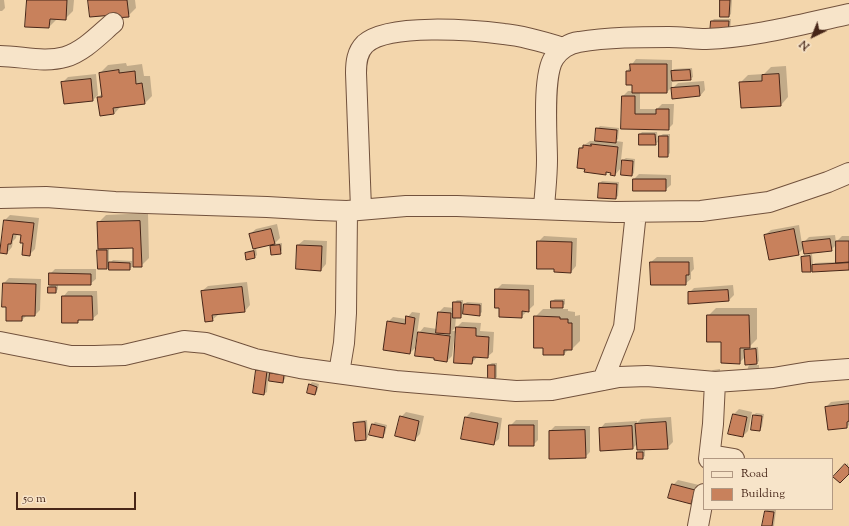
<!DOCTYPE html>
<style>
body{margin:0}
#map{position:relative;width:849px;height:526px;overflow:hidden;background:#f3d6ac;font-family:"Sorts Mill Goudy",serif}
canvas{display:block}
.legend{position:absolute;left:703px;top:458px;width:130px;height:52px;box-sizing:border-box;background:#f7e4c9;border:1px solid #b19882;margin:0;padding:5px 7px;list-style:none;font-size:12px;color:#472618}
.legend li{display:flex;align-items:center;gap:8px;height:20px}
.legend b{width:20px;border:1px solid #b19882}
.north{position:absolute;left:793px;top:16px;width:40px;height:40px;-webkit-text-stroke:3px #f7e4c9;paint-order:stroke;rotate:223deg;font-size:11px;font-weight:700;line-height:16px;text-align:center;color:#472618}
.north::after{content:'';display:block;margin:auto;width:14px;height:18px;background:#472618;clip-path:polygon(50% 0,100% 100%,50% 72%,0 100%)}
.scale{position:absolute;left:16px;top:492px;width:120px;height:18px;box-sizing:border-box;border:2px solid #472618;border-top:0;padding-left:5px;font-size:12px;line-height:14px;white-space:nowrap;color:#472618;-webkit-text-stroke:3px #f7e4c9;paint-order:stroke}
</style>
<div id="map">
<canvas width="849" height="526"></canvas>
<ul class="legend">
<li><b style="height:5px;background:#f7e4c9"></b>Road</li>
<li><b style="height:11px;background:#c8815c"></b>Building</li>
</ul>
<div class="north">N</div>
<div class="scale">50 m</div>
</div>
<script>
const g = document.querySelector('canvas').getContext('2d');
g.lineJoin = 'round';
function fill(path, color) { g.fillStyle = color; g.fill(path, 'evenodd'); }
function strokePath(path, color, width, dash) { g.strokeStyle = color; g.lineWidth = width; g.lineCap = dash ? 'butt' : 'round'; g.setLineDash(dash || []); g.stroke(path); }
fill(new Path2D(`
 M0,0H4L5,8L2,11H0Z
 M28,0H74L73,11L65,19H57L49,27Z
 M89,0H135L136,8L128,16Z
 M721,0H732L731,14L729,16Z
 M714,19H731L730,31L711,33L712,21Z
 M636,59L672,60V71L674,69L692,68L693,77L690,79L672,80V87L667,92H640V109H657L662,104H674L673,124L668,129L623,128V96L628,91H633V84L627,71Z
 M126,63L127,66L142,64L144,76H150L152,96L145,103L121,106L114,114L98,97L103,93L100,73L108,65Z
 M786,66L788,97L781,105L740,83L748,75L764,74L771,67Z
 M96,74L98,95L93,100L65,103L62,83L68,77Z
 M704,81L705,90L700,96L672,89L678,83Z
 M600,126L619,128L618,139L616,141L623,142L620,169L615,175L612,172L607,171L605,173L586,168L580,148L590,141H595L596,140L597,129Z
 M642,132H657L658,142L655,144L640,134Z
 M663,134H670V153L667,156L660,136Z
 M626,158L635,159L634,173L632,175L623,160Z
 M639,174L671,175V185L665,190L634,179Z
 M602,181L619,182L618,196L615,198L600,183Z
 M148,213L149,258L141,266L134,246L109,247V264L113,260L132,261V267L129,269L110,265L107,268H99L98,250L101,248L98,223L106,215Z
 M10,215L39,218L35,249L30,254L24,242L23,234L17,233L16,238L13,241L12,247L7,253L1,252L5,220Z
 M277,224L280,238L275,243L256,248L257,255L255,257L246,253L248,251L254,250L250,234L256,229Z
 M799,225L802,244L809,237L835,235L836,242L842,236H849V269L813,268L811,271L802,257L804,255L812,254L813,265L815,263L837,262V244L831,250L804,248L798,254L765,235L771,230Z
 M544,236L577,238L576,266L571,272L538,242Z
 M304,240L327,241L326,264L321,270L297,268L298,245Z
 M282,243V250L280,253L271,247L274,244Z
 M657,257H693L694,269L691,272V279L685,284L651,262Z
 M55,269H96V279L90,284H58V289L56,292L49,287L52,284L50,274Z
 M9,278L41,279L40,310L35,315H27L22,320L4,283Z
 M247,282L250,305L245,311L217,313L218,315L212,320L202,291L208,286Z
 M502,284L534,285V305L521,317L500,308L496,290Z
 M733,285L734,295L728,301L689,293L694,288Z
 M68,291H97L98,314L92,319H80L77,322L63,297Z
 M555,299H565V304L562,307L552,301Z
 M457,300H463V306L467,302L482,303V312L479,315L463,313L461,317H456L455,328L452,331H457V327L462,322L481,323L480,331L494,332L493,352L487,357H477L472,363L455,362L457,333H455L452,356L447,361L419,333L424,327L437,329L439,312L444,307L454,308V303Z
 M716,308H757V339L748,348L758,347L759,361L755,365H759V372L747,375L748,367L751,363L746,356L739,363L722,341L708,316Z
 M543,309H568V311L575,312V316L580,315V341L572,349H569L564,354L544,347L535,317Z
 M412,312L420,313L415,348L410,353L388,322L393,317L406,319Z
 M492,363H497V377L495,379L489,365Z
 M259,368L269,369V376L273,371L286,373L285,379L282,382L268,380L267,392L264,394L254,392L257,370Z
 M720,369V374L710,372L713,370Z
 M312,382L319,384L317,392L315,394L310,385Z
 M849,400V425L847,427L826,407L831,402Z
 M739,409L752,412L748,431L743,436L733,415Z
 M406,412L424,416L420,434L414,440L401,417Z
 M471,412L502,418L499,439L493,444L465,418Z
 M756,413L764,414L762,427L759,430L754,415Z
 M671,417L673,442L667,448L645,449V456L642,458L638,452L641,449L637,444L633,448L600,429L605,423L637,421V423L641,419Z
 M367,420L368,437L366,439L354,423L357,421Z
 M516,420H538V440L533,445L510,426Z
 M375,422L387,425L385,434L382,436L373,424Z
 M555,426H590V452L585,457L550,431Z
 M848,463L849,472L835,477Z
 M678,480L699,485L696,498L691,503L673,485Z
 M768,509L776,510L774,526H763L766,511Z`), '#0003');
const building = new Path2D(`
 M27,0H67L66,20L50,19L49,28L25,27Z
 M88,0H127L129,17L113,18V15L90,17Z
 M720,0H730L729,17H720Z
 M711,21H729L728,34H710Z
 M630,64H667V93H632V85H626V71H630Z
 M119,70V73L135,71L136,84L142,83L145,104L113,108L114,114L100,116L97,97H102L99,73Z
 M690,70L691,80L672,81L671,71Z
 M779,74L781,106L741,108L739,82L762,81V75Z
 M91,79L93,101L64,104L61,82Z
 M699,86L700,96L672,99L671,88Z
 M622,96H635V114H656V109H669V130L621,129Z
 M596,128L617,130L616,143L595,141Z
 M639,134H655L656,145H639Z
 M659,136H668V157H659Z
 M591,144L618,147L615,176L610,175L611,173L606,172V175L584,172L585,169L577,168L579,148H583V145L591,146Z
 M622,160L633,161L632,176L621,175Z
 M633,179H666V191H633Z
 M599,183L617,184L616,199L598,198Z
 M4,220L34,223L30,256L22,255L23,243H20L21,235L13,234L11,244H8L7,254L0,253Z
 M140,221L142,267H133V248L98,249L97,222Z
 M271,229L275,244L253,249L249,234Z
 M794,229L799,255L769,260L764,235Z
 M830,239L832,251L804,254L802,242Z
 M537,241L572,242L571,273L554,272V269H537Z
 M836,241H849V262L836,263Z
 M280,245L281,254L271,255L270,246Z
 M297,245L322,246L321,271L296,269Z
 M97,250H107V269H98Z
 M254,251L255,258L246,260L245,253Z
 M810,256L811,272H802L801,257Z
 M109,262L130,263V270H109Z
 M650,262H689V275H686V285H651Z
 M849,263V270L812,272V265Z
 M49,273L91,274V285H49Z
 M3,283L36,284L35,316H22V321H6V307H2Z
 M48,287H56V293H48Z
 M242,287L245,312L212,315L213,321L205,322L201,291Z
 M495,289L529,290V312L522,311V318L499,317V308H495Z
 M728,290L729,301L688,304V292Z
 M62,296H92L93,320H78V323H62Z
 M551,301H563V308H551Z
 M453,302H461V318H453Z
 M464,304L480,305V316L463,314Z
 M438,312L451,313L450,334L436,333Z
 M707,315H749L750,348H740V364L721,363V342H707Z
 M406,316L415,318L410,354L383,350L387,321L405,324Z
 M534,316L560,317V319H568V323H572V350H564V355H543V348H534Z
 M456,327L476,328V336L489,337L488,358L473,357L472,364L454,363Z
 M418,332L450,336L447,362L434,360V358L415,356Z
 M756,349L757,364L745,365L744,350Z
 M488,365H495V380H488Z
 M256,370L267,371L264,395L253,393Z
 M270,373L284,375L283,383L269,381Z
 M309,384L317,387L315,395L307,393Z
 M849,404V421L847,422V428L828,430L825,407Z
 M733,414L747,417L743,437L728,434Z
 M753,415L762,416L760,431L751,430Z
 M400,416L419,421L415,441L395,436Z
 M465,417L498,423L494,445L461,439Z
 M365,422L366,440L355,441L353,423Z
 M666,422L668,449L637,450L635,424Z
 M372,424L385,427L383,438L369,435Z
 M509,425H534V446H509Z
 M632,426L633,449L600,451L599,428Z
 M585,430L586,458L549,459V431Z
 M637,452H643V459H637Z
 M845,464L849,468V474L840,483L833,477Z
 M672,484L695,490L691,504L668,498Z
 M765,511L774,512L772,526H762Z`);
fill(building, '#c8815c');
strokePath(building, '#472618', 1);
const minor = new Path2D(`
 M0,56C21,56 44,63 65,57C83,52 99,35 113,23
 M0,198L46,197L115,202L267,207L319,210L347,211L406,206H457L615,212L701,211L769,202L828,182L849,173
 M544,208C545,192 547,176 547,160C547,137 542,76 554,58C559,50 569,43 579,42C608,37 640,37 669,37C681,37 694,39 706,39C755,37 802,24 849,14
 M361,209L356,73C356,62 357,52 365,44C388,23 473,30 504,34C524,36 544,42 563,48
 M0,342L71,356H95L124,355L184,341L206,343L255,359L300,368L396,381L516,391L552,390L619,377L647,376L715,382L773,378L809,372L849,369
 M339,373L344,343L346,313L347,211
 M603,380L624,327L636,212
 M710,455L734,459
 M709,459L713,424L715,382
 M698,526L704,494`);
strokePath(minor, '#72523d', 22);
strokePath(minor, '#f7e4c9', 20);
</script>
